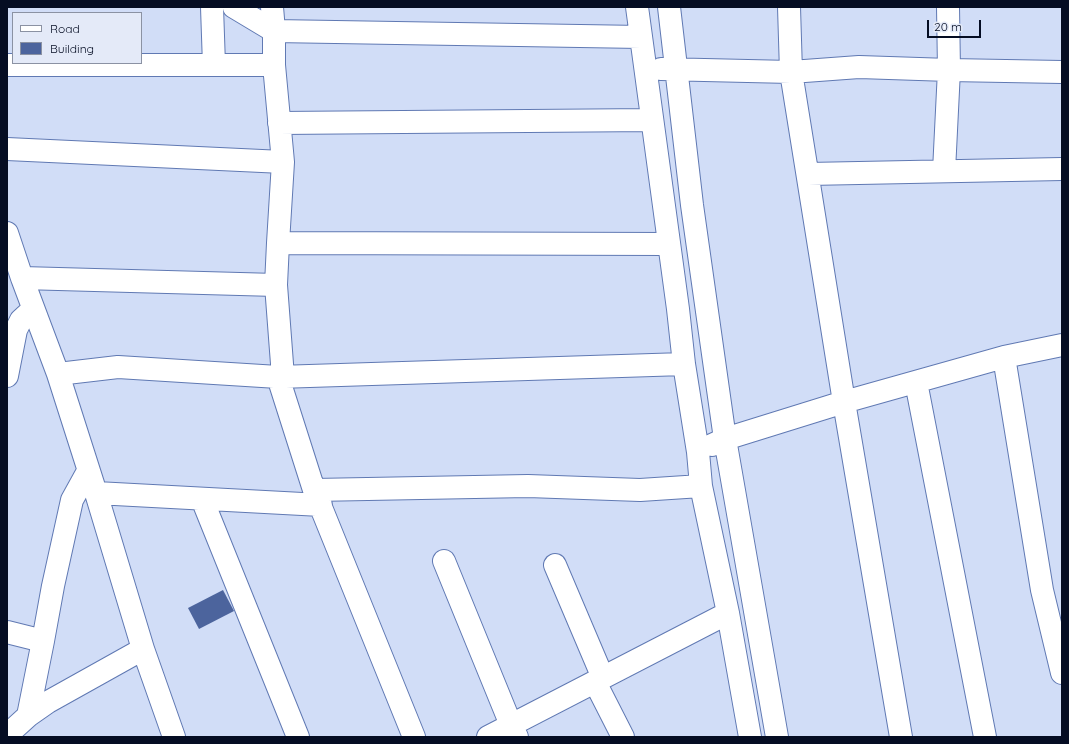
<!DOCTYPE html>
<style>
body{margin:0}
#map{position:relative;width:1069px;height:744px;overflow:hidden;background:#d1ddf7;font-family:Quicksand,sans-serif}
canvas{display:block}
.frame{position:absolute;inset:0;border:8px solid #050d23;pointer-events:none}
.legend{position:absolute;left:12px;top:12px;width:130px;height:52px;box-sizing:border-box;background:#e4eaf8;border:1px solid #8b92a3;margin:0;padding:5px 7px;list-style:none;font-size:12px;color:#050d23}
.legend li{display:flex;align-items:center;gap:8px;height:20px}
.legend b{width:20px;border:1px solid #8b92a3}
.scale{position:absolute;left:927px;top:20px;width:54px;height:18px;box-sizing:border-box;border:2px solid #050d23;border-top:0;padding-left:5px;font-size:12px;line-height:14px;white-space:nowrap;color:#050d23;-webkit-text-stroke:3px #e4eaf8;paint-order:stroke}
</style>
<div id="map">
<canvas width="1069" height="744"></canvas>
<div class="frame"></div>
<ul class="legend">
<li><b style="height:5px;background:#fff"></b>Road</li>
<li><b style="height:11px;background:#4c649d"></b>Building</li>
</ul>
<div class="scale">20 m</div>
</div>
<script>
const g = document.querySelector('canvas').getContext('2d');
g.lineJoin = 'round';
function fill(path, color) { g.fillStyle = color; g.fill(path, 'evenodd'); }
function strokePath(path, color, width, dash) { g.strokeStyle = color; g.lineWidth = width; g.lineCap = dash ? 'butt' : 'round'; g.setLineDash(dash || []); g.stroke(path); }
fill(new Path2D(`
 M223,590L234,611L199,629L188,608Z`), '#4c649d');
const minor = new Path2D(`
 M212,7L214,65
 M234,7L274,31L641,37
 M272,7L274,31V65L283,162L278,243L276,285L283,377
 M637,7L678,309L684,364L698,452L701,486L728,613L750,737
 M669,7L692,205L725,439L777,737
 M789,7L791,72L844,402L901,737
 M7,65H274
 M661,69L791,72L859,67L949,70L1062,72
 M279,123L652,120
 M7,149L283,162
 M944,171L949,70L948,7
 M808,174L1062,169
 M7,233L22,278L58,374L96,493
 M278,243L669,244
 M22,278L276,285
 M1004,357L1042,590L1062,673
 M58,374L118,367L278,377L684,364
 M7,376L16,330L21,320L33,309
 M278,377L314,490L414,737
 M916,382L985,737
 M712,445L725,439L844,402L1004,357L1062,345
 M314,490L528,486L640,490L701,486
 M202,499L298,737
 M444,561L511,725L517,737
 M555,565L603,678
 M7,632L43,641
 M595,682L623,737
 M28,716L43,641L53,586L72,500L88,471
 M7,735L28,716L48,702L143,649
 M174,737L143,649L96,493L321,505
 M488,737L728,613`);
strokePath(minor, '#6079b3', 24);
strokePath(minor, '#fff', 22);
</script>
